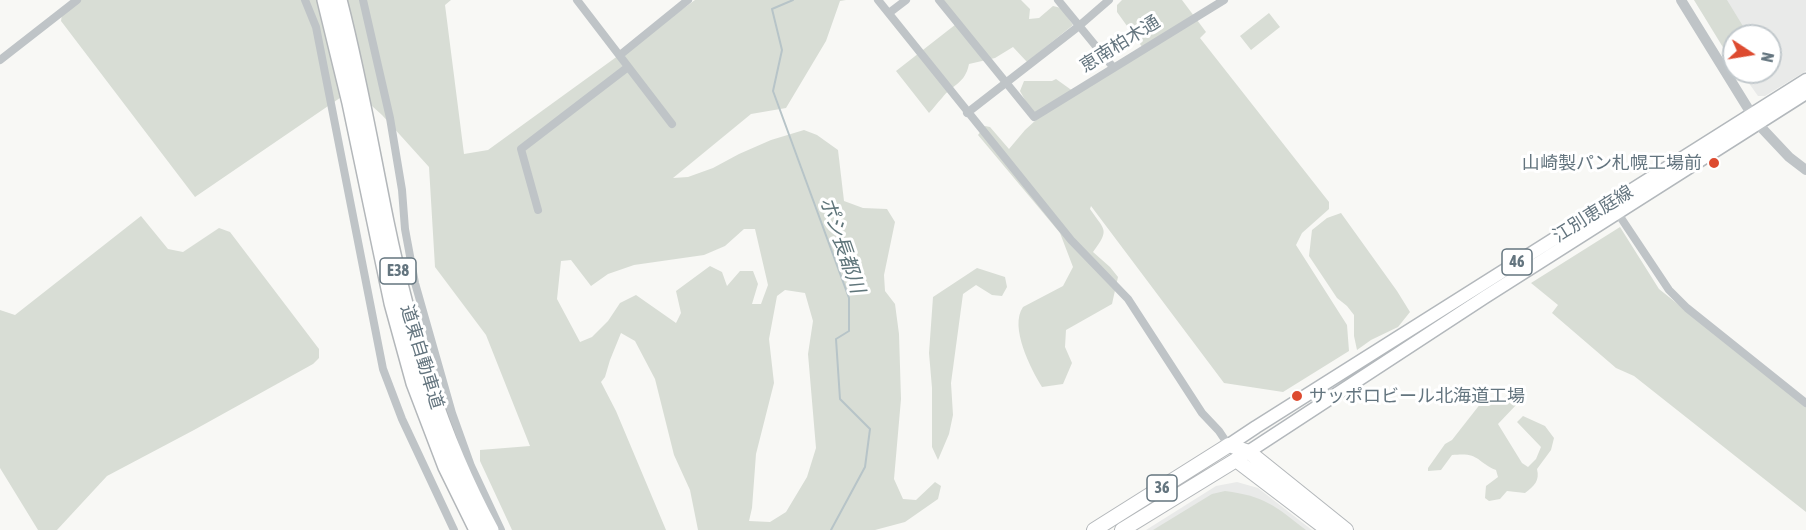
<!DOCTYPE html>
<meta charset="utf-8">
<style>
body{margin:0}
#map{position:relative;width:1806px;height:530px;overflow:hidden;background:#f8f8f5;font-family:"Asap Condensed",sans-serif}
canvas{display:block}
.north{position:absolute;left:1722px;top:24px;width:60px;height:60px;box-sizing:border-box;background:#fff;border:2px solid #c1c8cc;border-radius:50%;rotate:102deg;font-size:16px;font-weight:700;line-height:24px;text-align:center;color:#64757f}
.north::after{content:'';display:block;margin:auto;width:21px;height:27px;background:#dd4b30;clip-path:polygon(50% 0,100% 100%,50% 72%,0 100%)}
</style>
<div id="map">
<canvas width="1806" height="530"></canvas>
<div class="north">N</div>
</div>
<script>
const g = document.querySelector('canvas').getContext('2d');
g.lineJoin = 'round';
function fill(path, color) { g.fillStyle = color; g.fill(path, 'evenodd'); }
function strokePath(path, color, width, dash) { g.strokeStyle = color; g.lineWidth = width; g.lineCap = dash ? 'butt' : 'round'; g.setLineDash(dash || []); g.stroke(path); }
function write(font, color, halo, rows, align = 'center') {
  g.font = font + ' "Asap Condensed","Noto Sans JP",sans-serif'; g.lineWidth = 6; g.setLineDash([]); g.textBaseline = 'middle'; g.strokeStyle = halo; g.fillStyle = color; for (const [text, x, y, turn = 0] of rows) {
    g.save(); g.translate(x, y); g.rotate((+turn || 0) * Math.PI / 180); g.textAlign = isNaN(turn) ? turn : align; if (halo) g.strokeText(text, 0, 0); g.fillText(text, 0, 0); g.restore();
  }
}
fill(new Path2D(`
 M1694,0H1806V71L1765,96H1758L1741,72H1770V36H1734V63Z
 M1237,482L1258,488L1312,530H1146L1216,486Z`), '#e9eae9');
fill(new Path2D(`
 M77,0H451L445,5L464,154L488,150L695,0H846L840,1L826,41L786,108L751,114L673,178L688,177L713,168L739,154L771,140L804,130L817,135L838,150L844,201L863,208L887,209L895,222L884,275L885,291L895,304L899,334L901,399L894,479L903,499L916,500L935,482L941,486L938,499L905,522L875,530H698L690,490L674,455L655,379L635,341L621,333L610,360L605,377L601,382L616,411L666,530H512L480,461V450L530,446L486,335L435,267L429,167L382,115L353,89L195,197L61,21L62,14ZM744,229H755L768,285L761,304H752L758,284L753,271H740L727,286L722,272L710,266L676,291L681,313L676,323L636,295L620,303L608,321L592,337L580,342L557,299L561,261L571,260L591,286L608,274L634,265L704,255L725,246ZM785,290L805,293L813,321L808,354L816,448L807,477L786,512L770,522L749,521L752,508L756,454L774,383L769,339L777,296Z
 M943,0H1021L1030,9L1029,19L1039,18L1053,6L1061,8L1073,25L1027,62L1013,47L995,58L969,64C965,84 953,84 942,98C937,103 934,108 929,113L896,71L960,21Z
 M1122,0H1182L1206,32L1200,38L1329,202V209L1302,233L1296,245L1347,325L1349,351L1283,392L1224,383L1091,206L1090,209C1105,231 1110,229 1093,252L1110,267L1118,277L1112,304L1066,330L1065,347L1072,363L1063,384L1042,387C1031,369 1009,327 1023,307L1063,286L1073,267L1060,233L978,135L985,126L990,127L1009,149L1025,130L1036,120L1020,91L1024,81H1052L1056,79L1077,94L1145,51L1117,12V5Z
 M1694,0H1727L1749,36H1734V51L1731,53L1724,49Z
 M1269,13L1280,27L1251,50L1240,36Z
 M1341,213L1397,291L1410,312L1398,327L1371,340L1357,350L1354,336V315L1347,306L1337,298L1309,256L1312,230L1327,218Z
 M141,216L168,249L183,252L219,228L230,232L319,349V358L313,364L194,430L107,476L57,530H38L0,468V310L15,315Z
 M1620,227L1659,289L1806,407V512L1634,376L1616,368L1552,313L1558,305L1531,283Z
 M977,268L1005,277L1007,287L1002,296L992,295L976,285L963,294L951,383L953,415L949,434L938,460L932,447V388L929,353L933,297Z
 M1509,394L1518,396L1517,404L1498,424L1522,463L1528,467L1536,459L1541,447L1517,422L1523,416L1545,426L1554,438L1551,450L1537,469C1540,481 1534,486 1525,493L1507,491L1500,499L1489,501L1485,498L1486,486L1498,477L1496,470C1475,461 1480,452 1452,455L1441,470L1428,471V468L1445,444L1452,440L1481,403L1501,400Z
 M1225,491C1265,496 1275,506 1306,530H1153L1212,494Z`), '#d8ddd5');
strokePath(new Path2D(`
 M793,0L772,9L782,50L773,91L849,298V331L836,339L840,399L870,429L865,467L831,530`), '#b7c4c8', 2);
const primary = new Path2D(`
 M1229,445L1256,427L1806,80
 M1242,456L1485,297L1806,93`);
const trunk = new Path2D(`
 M1094,530L1229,445L1249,452L1346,530
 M1122,530L1236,460L1328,530`);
const motorway = new Path2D(`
 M325,0L350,103L392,303L414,383L446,467L477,530
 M339,0C358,73 371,148 386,222C408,328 439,434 491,530`);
strokePath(primary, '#b3b8bc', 15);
strokePath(trunk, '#b3b7ba', 16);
strokePath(motorway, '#b3b7ba', 18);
strokePath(new Path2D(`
 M305,0L316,27L383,369L402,419L454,530
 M363,0L390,118L402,190L405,229L415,283L452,413L471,466L501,530
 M577,0L672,124
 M878,0L1071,240L1128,299L1202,413L1219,431L1231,449
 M939,0L1034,117L1224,0
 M1058,0L1113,67
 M889,13L906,0
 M620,55L688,0
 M0,60L77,0
 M967,113L1079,26L1109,0
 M1615,209L1669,290L1687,308L1806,403
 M538,210L521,149L628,67`), '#bfc4c7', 8);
strokePath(new Path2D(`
 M1681,0L1757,123L1789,157L1806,170`), '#bfc4c7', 10);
strokePath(primary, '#fff', 12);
strokePath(trunk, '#fff', 14);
strokePath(motorway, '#fff', 15);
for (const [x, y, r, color] of [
 [1714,163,6,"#dd4b30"],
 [1297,396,6,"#dd4b30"]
]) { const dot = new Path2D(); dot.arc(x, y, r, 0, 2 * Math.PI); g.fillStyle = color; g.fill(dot); strokePath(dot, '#fff', 2); }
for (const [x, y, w] of [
 [1517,262,30],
 [398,271,36],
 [1162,488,30]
]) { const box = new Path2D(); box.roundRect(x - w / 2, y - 13, w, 26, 4.5); g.fillStyle = '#fff'; g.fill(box); strokePath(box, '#64757f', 1.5); }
write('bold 16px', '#64757f', null, [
 ["46",1517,262],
 ["E38",398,271],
 ["36",1162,488]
]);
write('18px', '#64757f', '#fff', [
 ["恵南柏木通",1120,44,-32],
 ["江別恵庭線",1593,214,-32],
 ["道東自動車道",422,357,73]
]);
write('18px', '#64757f', '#fff', [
 ["山崎製パン札幌工場前",1702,163],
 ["サッポロビール北海道工場",1309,396,"left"]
], 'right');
write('italic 20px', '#5f757a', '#fff', [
 ["ポシ長都川",842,245,71]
]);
</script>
